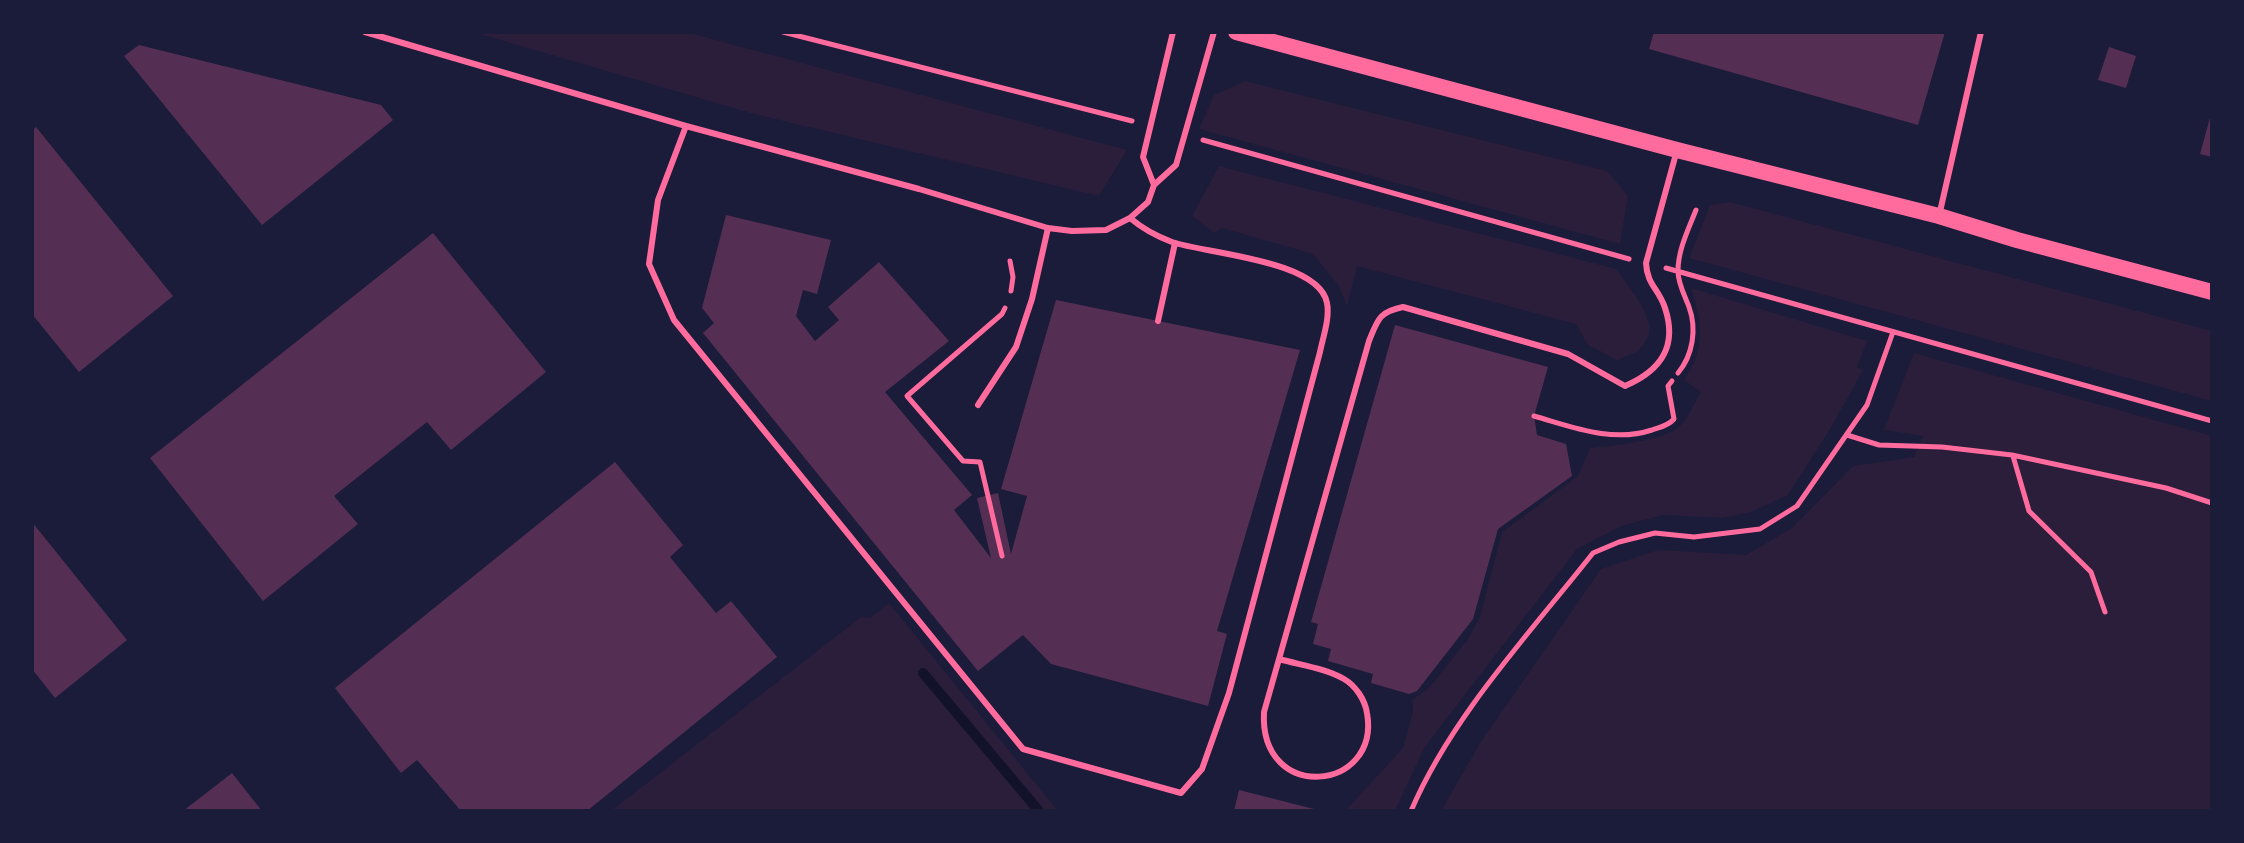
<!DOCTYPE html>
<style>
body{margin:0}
#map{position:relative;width:2244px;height:843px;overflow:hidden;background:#1b1b3a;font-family:Barlow,sans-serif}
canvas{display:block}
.frame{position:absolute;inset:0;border:34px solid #1b1b3a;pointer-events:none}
</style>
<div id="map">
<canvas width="2244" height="843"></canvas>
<div class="frame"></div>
</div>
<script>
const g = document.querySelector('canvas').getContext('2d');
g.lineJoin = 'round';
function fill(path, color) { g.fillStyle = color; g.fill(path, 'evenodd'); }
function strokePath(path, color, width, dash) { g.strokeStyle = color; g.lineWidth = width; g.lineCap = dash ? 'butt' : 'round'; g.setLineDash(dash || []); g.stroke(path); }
fill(new Path2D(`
 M473,32H686L1127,150L1099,196L754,114Z
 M1245,81L1607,171L1628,196L1620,244L1199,129L1214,95Z
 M1219,166L1616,269C1626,283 1654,316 1649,334C1647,340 1642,346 1639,351L1617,360L1587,344L1576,324L1357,266L1347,306L1339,286L1313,254L1222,228L1214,233L1192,216Z
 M1730,202L2212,331V401L1689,258L1710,205Z
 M1691,288L1867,341L1857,367L1863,370L1832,426L1788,495L1751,512L1723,518L1663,515L1621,526L1577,549L1424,748L1395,811H1345L1403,748L1413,712V699L1429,688L1468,639L1480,617L1502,532L1578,476L1590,448C1608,447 1663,440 1676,429C1687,422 1694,403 1701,392L1684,380C1706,350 1702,321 1691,288Z
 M1914,353L2212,436V811H1441L1480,743L1601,569L1658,550L1746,555L1792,528L1853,466L1914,457L1923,436L1884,430Z
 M889,603L1058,811H611L861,617L870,618Z`), '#2a1e3b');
strokePath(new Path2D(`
 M923,673L1039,811`), '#12122b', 10);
fill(new Path2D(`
 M1654,32H1945L1918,125L1649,49Z
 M139,45L381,105L393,120L262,225L124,56Z
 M2109,47L2136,56L2126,88L2098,80Z
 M2211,114H2212V157L2200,154Z
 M36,127L173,296L79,372L32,314V130Z
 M726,215L831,240L817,294L803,290L796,316L815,341L839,320L828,307L879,262L949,341L885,392L972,495L954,510L991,558L977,498L998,493L1011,554L1027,496L1001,489L1056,300L1300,350L1217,631L1227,634L1208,706L1051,664L1023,635L978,671L703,333L714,323L702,308Z
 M433,233L546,372L451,450L427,422L334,496L358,524L263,601L150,458Z
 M1395,325L1548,367L1534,416L1537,435L1566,444L1572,476L1498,529L1473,619L1417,691L1409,694L1371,683L1373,674L1328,661L1331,649L1313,644L1318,624L1311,622Z
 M615,462L683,545L670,557L716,613L731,601L777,657L587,811H461L417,760L401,773L335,688Z
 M32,522L127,640L55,698L32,669Z
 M232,773L262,811H183Z
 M1239,790L1318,810V811H1234Z`), '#542f53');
strokePath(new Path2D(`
 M783,32L1132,121
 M1203,140L1629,259
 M1010,261L1013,277L1011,291
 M1666,268L2212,421
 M1678,373C1693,355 1697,329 1689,307C1685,296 1678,284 1678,271C1678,250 1688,230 1696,210
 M1534,416C1573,427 1612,443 1652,430C1660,427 1668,426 1674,419L1668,386L1672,381
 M1847,435L1879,445L1942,447L2012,455L2166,488L2212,503
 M2013,456L2029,511L2091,572L2105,612
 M1002,556L980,462L963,461L907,396L1002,314L1005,308
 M1411,811C1451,717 1530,633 1593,553L1619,542L1655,533L1694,537L1760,529L1797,506L1867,405L1893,332`), '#ff6b9d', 5);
strokePath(new Path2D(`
 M365,32L686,126L919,189L1048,228L1072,231L1106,230L1130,218L1148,202L1154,185L1176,165L1214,32
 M686,126L658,200L649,264L674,320L1023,749L1181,793L1202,769L1229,693L1320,352C1323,337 1330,318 1327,303C1319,260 1208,254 1172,242C1156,236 1143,229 1130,218
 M1154,185L1143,157L1173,32
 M1939,216L1981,32
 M1158,321L1175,243
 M978,405L1016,347L1032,299L1048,228
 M1279,659C1300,665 1325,668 1344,679C1356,686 1365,700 1367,713C1381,792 1259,804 1264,712L1369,341C1378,319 1379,312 1403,307L1568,354L1625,386C1660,371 1678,347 1665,308C1659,289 1647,285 1646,263L1677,150`), '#ff6b9d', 6);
strokePath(new Path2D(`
 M1236,32L1677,150L1939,216L2017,240L2212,292`), '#ff6b9d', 16);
</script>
